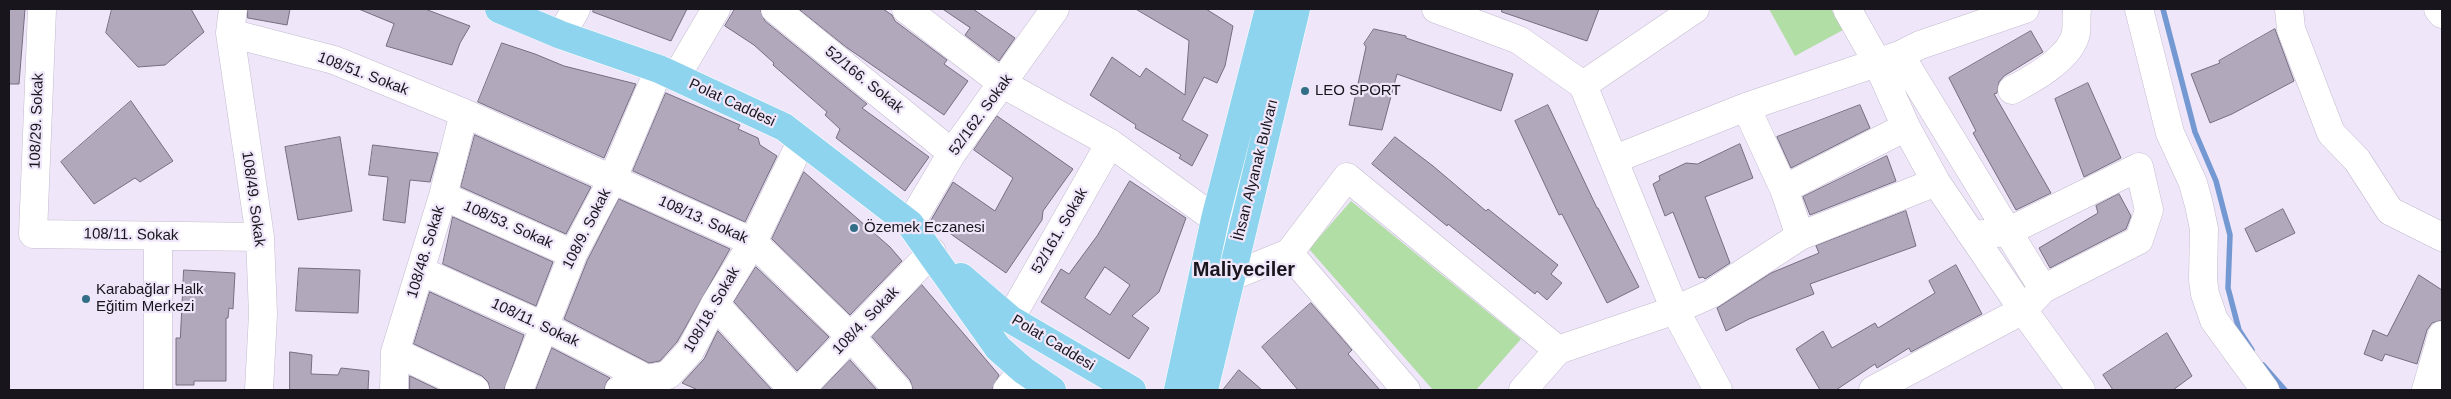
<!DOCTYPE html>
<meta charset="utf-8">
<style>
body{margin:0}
#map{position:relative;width:2451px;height:399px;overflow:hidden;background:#efe6fa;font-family:Helvetica,sans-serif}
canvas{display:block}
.frame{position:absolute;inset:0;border:10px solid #18151c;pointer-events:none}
</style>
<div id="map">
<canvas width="2451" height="399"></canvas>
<div class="frame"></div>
</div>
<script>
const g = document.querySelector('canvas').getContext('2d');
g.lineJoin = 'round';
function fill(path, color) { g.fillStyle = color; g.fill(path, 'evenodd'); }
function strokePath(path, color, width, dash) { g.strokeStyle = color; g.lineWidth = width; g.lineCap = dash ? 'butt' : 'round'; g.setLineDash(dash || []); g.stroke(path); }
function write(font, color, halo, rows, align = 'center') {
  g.font = font + ' Helvetica,sans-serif'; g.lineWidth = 4.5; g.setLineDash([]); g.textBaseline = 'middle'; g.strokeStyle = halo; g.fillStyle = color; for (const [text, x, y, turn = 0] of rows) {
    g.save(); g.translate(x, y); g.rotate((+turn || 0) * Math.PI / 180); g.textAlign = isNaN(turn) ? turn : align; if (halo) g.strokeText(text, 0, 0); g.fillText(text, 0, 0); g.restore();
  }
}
fill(new Path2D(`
 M1769,9H1831L1843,30L1795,56Z
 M1351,201L1521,339L1476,390H1433L1309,249Z`), '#b1dea4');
strokePath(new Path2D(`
 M2163,9L2195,132L2216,181L2230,235L2228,288L2239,330L2252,350
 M2263,365L2285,390`), '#7498d2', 5.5);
const building = new Path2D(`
 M9,9H25L19,84H9Z
 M112,9H191L204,32L165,65L138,67L106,33Z
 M248,9H290L287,25L248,18Z
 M359,9H425L470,26L460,43L452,65L386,46L394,24Z
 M594,9H687L671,41L593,12Z
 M735,9H760L765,21L867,104L862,108L929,157L905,191L836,138L840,129L825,115L827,112L773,65L774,63L754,45L725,26Z
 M799,9H883L892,15L895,21L947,60L944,64L968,81L944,115L846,47Z
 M943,9H973L1015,38L999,61L965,35L970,28Z
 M1136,9H1206L1233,26L1225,66L1217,83L1204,77L1182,120L1208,135L1192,166L1179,158L1181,155L1135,128L1136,125L1090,95L1112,57L1140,77L1146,68L1185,95L1189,41Z
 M1502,9H1599L1587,41L1502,12Z
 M1374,29L1406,36V38L1513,74L1501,111L1397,74L1382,130L1349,125L1366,47L1364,44Z
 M2275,29L2294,81L2232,114L2210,123L2191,74L2220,63L2219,61Z
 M2031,31L2043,52L2004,76L1999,82L1997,93L1994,94L2051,193L2016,210L1973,133L1976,131L1949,78Z
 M502,43L535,54L564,66L636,84L604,158L478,102Z
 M2088,83L2121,158L2084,177L2055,99Z
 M666,93L740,125L738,129L758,138L760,145L777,156L745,222L633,171Z
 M131,101L173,161L140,182L135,178L94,204L61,162Z
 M1548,105L1597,208H1598L1639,287L1607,303L1562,214L1559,215L1515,121Z
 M1860,105L1870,128L1791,168L1777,137Z
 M997,116L1073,169L1043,211L1042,220L1006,273L931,220L953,182L995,211L1013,178L974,150Z
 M475,135L591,187L566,234L461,187Z
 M340,137L352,211L298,220L285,147Z
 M1395,137L1433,166L1486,211L1488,209L1558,265L1551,274L1562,283L1547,300L1537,291L1535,294L1448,224L1447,226L1372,164Z
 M1740,144L1753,178L1705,197L1730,263L1705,279L1703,277L1699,278L1673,212L1665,216L1653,184L1660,180L1659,176L1686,163L1697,164Z
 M373,145L438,153L430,182L410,180L405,223L383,220L388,177L369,175Z
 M1887,156L1896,181L1810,215L1803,197Z
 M804,172L890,247L902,261L850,315L772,239Z
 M1130,181L1186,218L1159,292L1132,316L1149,328L1129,359L1041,302L1061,269L1069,274L1097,236ZM1105,267L1130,285L1110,315L1085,298Z
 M2119,194L2131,216L2126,229L2050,268L2039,248L2098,213L2096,206Z
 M619,199L730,249L677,342L660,361L649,363L564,319L587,261Z
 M2283,209L2295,233L2256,252L2245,229Z
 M1906,211L1916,246L1810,284L1814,294L1749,319L1726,331L1717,308L1771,273L1819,253L1816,246Z
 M453,217L553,262L536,306L443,264Z
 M1956,265L1982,314L1911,352L1909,348L1877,368L1875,364L1836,390H1820L1796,349L1823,331L1832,348L1875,323L1878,328L1935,293L1929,281Z
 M756,267L829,337L797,371L734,302Z
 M299,268L360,270L358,313L296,311Z
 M184,270L235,273L233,309L229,308L228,318H226V381H194V385H176V338H180Z
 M2419,275L2442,290V320L2432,323L2427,330L2417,364L2385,354L2382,361L2364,354L2373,330L2387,336Z
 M922,285L999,375L992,390H913L910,380L872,337Z
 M430,292L524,335L504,390H490L488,382L482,376L414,344Z
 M1311,303L1352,350L1348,354L1380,390H1298L1262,347Z
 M718,331L772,390H698L682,383L704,359Z
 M2167,333L2192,376L2173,390H2113L2103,375Z
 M552,348L610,378L607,381L604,390H536Z
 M290,352L312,355L311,374L338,375L341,368L369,371L368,390H290Z
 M850,360L877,390H821Z
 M1239,370L1262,390H1223Z
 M410,376L439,390H410Z`);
fill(building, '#b1a8bb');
strokePath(building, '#766e80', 1);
const minor = new Path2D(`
 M42,9L33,234L260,237
 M233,9L230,33L260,237L263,314L259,390
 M775,9L952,153
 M906,9L1003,84L1110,143L1010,319
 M1436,9L1519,40L1583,85L1675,310L1718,390
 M1847,9L1877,62L1906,127L1936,182L2023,310L2081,390
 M2139,9L2170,133L2193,183L2199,205L2204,229L2203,280L2205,294L2214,320L2265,390
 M2289,9L2291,29L2331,133L2357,160L2390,211L2442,237
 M2438,9L2442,14
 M230,33L334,60L464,113L753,242L851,337L898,390
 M561,35L576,9
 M1900,55L1920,45L2025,9
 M676,77L716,9
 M1583,85L1695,9
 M2012,90C2033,79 2071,58 2076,33C2077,25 2076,17 2077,9
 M1110,143L1215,219
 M1615,159L1746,107L1900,55L2043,289
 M1784,189L1906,127
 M443,196L573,254
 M910,224L952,153L1055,9
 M158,236V390
 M1800,236L1936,182
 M1289,253L1406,390
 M1205,269L1230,277L1289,253L1347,177L1558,350
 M421,271L543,326L647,379
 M715,304L793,390
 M395,352L475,390
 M394,390L395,352L443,196L464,113
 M519,390L573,254L612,180L659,69
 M619,390L647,379L668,375L690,351L715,304L753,242L801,142
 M800,390L932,252
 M1007,390L1023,370
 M1523,390L1558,350L1675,310L1711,294L1800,236L1784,189L1746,107
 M1873,390L2023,310L2043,289L2139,240L2149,210L2139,167L2007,232L1973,235
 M2426,390L2442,335`);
const major = new Path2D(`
 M499,9L561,35L659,69L784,127L910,224L998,348L1023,370L1052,390
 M961,277L1010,319L1132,390
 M1178,390L1215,219L1269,9
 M1204,390L1296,9`);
strokePath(minor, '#c3bbce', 29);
strokePath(major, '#fff', 29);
strokePath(minor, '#fff', 28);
strokePath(major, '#8fd4ee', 28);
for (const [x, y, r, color] of [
 [1305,91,5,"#326f86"],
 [854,228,5,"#326f86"],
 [86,299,5,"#326f86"]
]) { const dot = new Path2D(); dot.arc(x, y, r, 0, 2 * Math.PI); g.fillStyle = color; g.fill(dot); strokePath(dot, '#efe6fa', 2); }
write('15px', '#18151c', '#efe6fa', [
 ["108/51. Sokak",363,74,21],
 ["52/166. Sokak",864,80,39],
 ["Polat Caddesi",732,103,25],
 ["52/162. Sokak",981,115,-54],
 ["108/29. Sokak",37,121,-88],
 ["İhsan Alyanak Bulvarı",1256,170,-76],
 ["108/49. Sokak",253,199,82],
 ["108/13. Sokak",703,220,24],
 ["108/53. Sokak",508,225,24],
 ["108/9. Sokak",587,229,-63],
 ["52/161. Sokak",1060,231,-60],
 ["108/11. Sokak",131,235,1],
 ["108/48. Sokak",426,252,-73],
 ["108/18. Sokak",712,310,-60],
 ["108/4. Sokak",866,321,-46],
 ["108/11. Sokak",535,323,25],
 ["Polat Caddesi",1053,343,31]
]);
write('15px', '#18151c', '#efe6fa', [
 ["LEO SPORT",1315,91],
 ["Özemek Eczanesi",864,228],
 ["Karabağlar Halk",96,290],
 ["Eğitim Merkezi",96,307]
], 'left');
write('bold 20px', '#18151c', '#efe6fa', [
 ["Maliyeciler",1244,270]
]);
</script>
